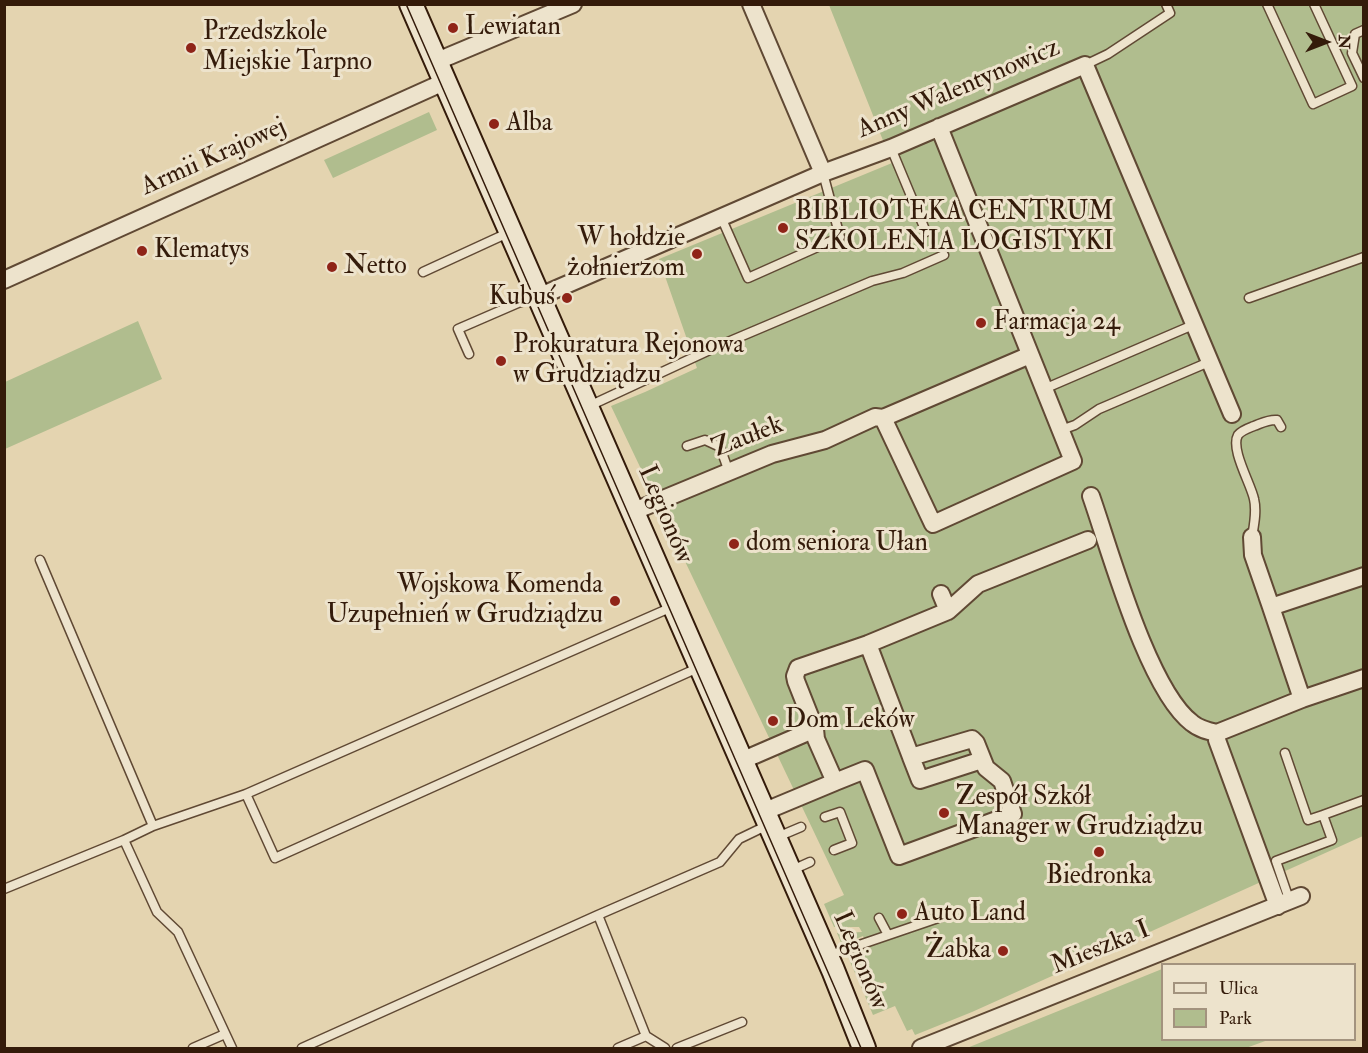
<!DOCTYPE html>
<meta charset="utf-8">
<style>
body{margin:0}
#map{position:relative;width:1368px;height:1053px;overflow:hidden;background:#e4d4b0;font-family:"IM FELL Double Pica",serif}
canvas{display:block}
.frame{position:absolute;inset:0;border:6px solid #341b0a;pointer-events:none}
.legend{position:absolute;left:1161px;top:963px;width:195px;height:78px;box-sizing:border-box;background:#ede3cc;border:2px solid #a3937e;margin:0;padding:8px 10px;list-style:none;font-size:18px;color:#341b0a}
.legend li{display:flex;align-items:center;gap:12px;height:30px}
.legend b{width:30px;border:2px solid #a3937e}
.north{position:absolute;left:1296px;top:12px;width:60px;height:60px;-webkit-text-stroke:4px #ede3cc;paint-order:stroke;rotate:90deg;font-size:16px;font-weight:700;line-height:24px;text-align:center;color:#341b0a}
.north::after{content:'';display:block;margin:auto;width:21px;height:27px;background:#341b0a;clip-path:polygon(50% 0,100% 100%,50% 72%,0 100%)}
</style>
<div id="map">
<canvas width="1368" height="1053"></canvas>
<div class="frame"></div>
<ul class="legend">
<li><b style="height:8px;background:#ede3cc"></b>Ulica</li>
<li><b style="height:16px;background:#b0bd8e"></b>Park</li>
</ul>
<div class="north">N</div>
</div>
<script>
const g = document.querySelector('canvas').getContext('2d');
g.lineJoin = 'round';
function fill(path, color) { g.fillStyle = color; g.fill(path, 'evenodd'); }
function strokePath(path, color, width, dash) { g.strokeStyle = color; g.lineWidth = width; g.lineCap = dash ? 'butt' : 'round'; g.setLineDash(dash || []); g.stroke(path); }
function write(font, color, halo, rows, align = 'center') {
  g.font = font + ' "IM FELL Double Pica",serif'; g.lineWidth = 6; g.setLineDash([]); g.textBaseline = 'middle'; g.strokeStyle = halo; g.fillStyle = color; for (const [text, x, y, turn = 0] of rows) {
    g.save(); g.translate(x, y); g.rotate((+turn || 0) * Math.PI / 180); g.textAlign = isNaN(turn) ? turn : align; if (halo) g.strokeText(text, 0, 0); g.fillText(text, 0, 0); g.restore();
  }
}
fill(new Path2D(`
 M829,5H1363V836L972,1012L915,1035L912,1029L907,1031L895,1006L873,1015L865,996L887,985L885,982L863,991L847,955L869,948L863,936L842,945L837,933L862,932L859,927H834L824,904L844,895L611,406L645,392L697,368L659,259L892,163Z
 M429,112L437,130L333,178L324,160Z
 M138,321L162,379L5,449V382Z
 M1162,969V1040H1268L1246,1048H967Z`), '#b0bd8e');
const lane = new Path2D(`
 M1267,4L1313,104L1352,86L1314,4
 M1364,30L1355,34L1352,53L1364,78
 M1085,65L1108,54L1170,13L1166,4
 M891,148L926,232
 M721,217L748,278L840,237L823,173
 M423,272L510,232
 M1249,298L1364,257
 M469,354L458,329L518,303L537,297
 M1044,389L1193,325
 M587,407L716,347L872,281L903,273L944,255
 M1061,430L1075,425L1099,409L1209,362
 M687,446L705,440L720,447L729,472
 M1252,537C1254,525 1257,511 1254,499C1251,484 1230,449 1238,435C1242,430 1249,428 1254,426C1262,423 1269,419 1277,420L1281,427
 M40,560L153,826L124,840
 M1285,753L1308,820L1323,815
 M246,794L275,858L700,667
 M825,817L840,812L852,843L834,850
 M153,826L246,794L672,607
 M775,838L801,827
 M790,871L810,862
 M4,889L124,840L157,912L178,932L232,1048
 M1290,902L1276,861L1332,840L1323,815L1364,800
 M598,915L720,862L739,839L768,825
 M879,918L888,935
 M827,956L947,915
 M193,1048L225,1034
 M302,1048L598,915L646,1036
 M618,1048L646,1036L665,1048
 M677,1048L742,1022`);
const street = new Path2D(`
 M751,4L823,173
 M435,62L573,4
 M939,127L1073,461L933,524L883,418L1030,355
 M4,280L444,82
 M538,297L823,173L891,148L1085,65L1232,414
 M1091,496C1110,550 1148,690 1192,723C1199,729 1208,731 1217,733
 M632,512L772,454L825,440L875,417L883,418
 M1252,537L1253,555L1271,607
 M948,611L978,584L1088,540
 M1302,699L1364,678
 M911,757L920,780L982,760
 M741,761L815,729
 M835,782L865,770L899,856L1013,814L1002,781L986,768L976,743L972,739L911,757L868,644
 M763,812L835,782L816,739L815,729L796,681L795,676L798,668L868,644L948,611L941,594
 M1278,906L1217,740V733L1302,699L1271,607L1364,576
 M921,1048L1301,896`);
const secondary = new Path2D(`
 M411,4L833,970L864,1048`);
strokePath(lane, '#604934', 11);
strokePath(street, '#604934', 20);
strokePath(secondary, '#341b0a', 26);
strokePath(lane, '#ede3cc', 8);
strokePath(street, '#ede3cc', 16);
strokePath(secondary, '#ede3cc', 22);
strokePath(new Path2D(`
 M406,4L861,1048`), '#341b0a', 1.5);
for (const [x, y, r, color] of [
 [453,28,6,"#8f2418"],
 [191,48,6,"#8f2418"],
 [494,124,6,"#8f2418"],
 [783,228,6,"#8f2418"],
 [142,251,6,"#8f2418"],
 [697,254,6,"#8f2418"],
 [332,267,6,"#8f2418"],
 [567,298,6,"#8f2418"],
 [981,323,6,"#8f2418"],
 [501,361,6,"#8f2418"],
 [734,544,6,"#8f2418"],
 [615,601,6,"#8f2418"],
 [773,721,6,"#8f2418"],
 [944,813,6,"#8f2418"],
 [1099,852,6,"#8f2418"],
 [902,914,6,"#8f2418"],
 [1003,951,6,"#8f2418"]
]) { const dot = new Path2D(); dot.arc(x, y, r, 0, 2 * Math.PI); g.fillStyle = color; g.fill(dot); strokePath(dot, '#ede3cc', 2); }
write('26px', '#341b0a', '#ede3cc', [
 ["Lewiatan",465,28],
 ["Przedszkole",203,33],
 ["Miejskie Tarpno",203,63],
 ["Alba",506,124],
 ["BIBLIOTEKA CENTRUM",795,213],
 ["SZKOLENIA LOGISTYKI",795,243],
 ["W hołdzie",685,239,"right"],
 ["żołnierzom",685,269,"right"],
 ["Klematys",154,251],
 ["Netto",344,267],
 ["Kubuś",555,298,"right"],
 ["Farmacja 24",993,323],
 ["Prokuratura Rejonowa",513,346],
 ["w Grudziądzu",513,376],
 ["dom seniora Ułan",746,544],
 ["Wojskowa Komenda",603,586,"right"],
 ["Uzupełnień w Grudziądzu",603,616,"right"],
 ["Dom Leków",785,721],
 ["Zespół Szkół",956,798],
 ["Manager w Grudziądzu",956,828],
 ["Biedronka",1099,877,"center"],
 ["Auto Land",914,914],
 ["Żabka",991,951,"right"]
], 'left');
write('26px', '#341b0a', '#ede3cc', [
 ["Anny Walentynowicz",959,90,-23],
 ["Armii Krajowej",214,158,-24],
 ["Zaułek",748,438,-21],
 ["Legionów",664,515,67],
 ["Mieszka I",1101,949,-22],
 ["Legionów",859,961,67]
]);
</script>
